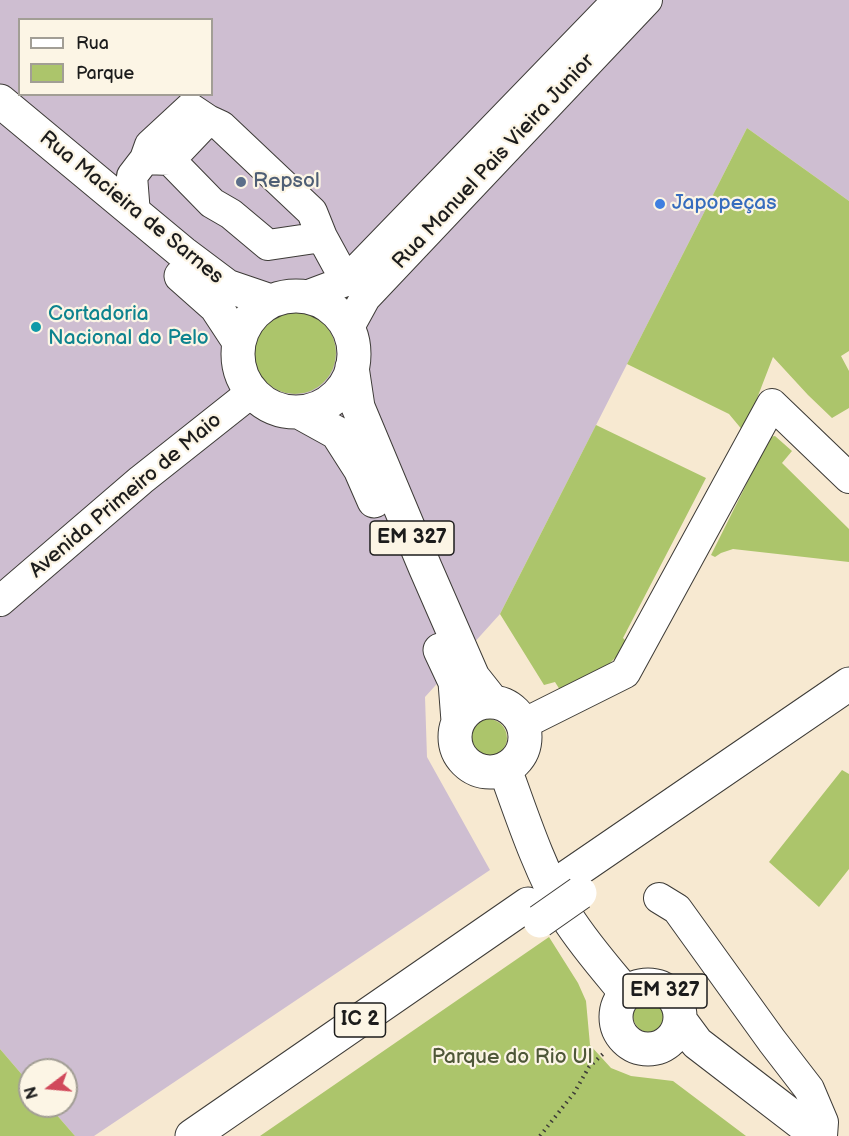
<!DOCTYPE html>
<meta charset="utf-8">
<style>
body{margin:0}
#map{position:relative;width:849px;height:1136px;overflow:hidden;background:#f7e9d1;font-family:"Balsamiq Sans",sans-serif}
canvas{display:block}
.legend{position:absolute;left:18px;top:18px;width:195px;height:78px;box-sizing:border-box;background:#fcf5e5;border:2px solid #a29e95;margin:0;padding:8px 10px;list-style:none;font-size:18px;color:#1c1c1c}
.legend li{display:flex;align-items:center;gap:12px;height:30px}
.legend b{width:30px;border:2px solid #a29e95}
.north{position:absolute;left:18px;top:1058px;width:60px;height:60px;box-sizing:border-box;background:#fcf5e5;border:2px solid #a29e95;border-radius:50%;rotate:254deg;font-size:16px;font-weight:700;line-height:24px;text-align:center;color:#1c1c1c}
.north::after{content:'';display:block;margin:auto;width:21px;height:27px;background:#d1495b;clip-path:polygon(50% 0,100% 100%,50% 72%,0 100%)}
</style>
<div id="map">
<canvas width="849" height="1136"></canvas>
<ul class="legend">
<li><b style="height:8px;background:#fff"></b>Rua</li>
<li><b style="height:16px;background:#acc56b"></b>Parque</li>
</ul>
<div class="north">N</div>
</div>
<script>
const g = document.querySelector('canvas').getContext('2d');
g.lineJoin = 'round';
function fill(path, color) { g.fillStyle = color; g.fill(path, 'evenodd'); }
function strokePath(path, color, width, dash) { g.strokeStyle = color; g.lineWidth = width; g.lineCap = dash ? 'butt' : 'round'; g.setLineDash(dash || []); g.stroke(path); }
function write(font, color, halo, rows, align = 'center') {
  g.font = font + ' "Balsamiq Sans",sans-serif'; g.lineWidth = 4.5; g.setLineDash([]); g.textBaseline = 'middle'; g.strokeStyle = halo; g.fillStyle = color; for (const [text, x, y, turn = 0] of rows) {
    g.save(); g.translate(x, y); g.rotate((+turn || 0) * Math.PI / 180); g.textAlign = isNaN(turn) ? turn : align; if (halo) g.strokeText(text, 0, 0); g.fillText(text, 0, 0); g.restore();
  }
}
fill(new Path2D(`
 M0,0H849V201L747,128L500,614L425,697L427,757L490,870L94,1136H75L49,1106H66V1070H30V1084L0,1049ZM20,20H212V94H20Z`), '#cebed1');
fill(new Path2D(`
 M747,128L849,201V351L841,356L849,371V408L832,418L808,395L773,357L744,432L729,414L627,364Z
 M254 353a41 41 0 1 1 82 0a41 41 0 1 1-82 0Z
 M596,425L706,478L623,638L629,644L607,666L560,690L555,682L544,685L500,614Z
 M775,436L792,451L782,463L849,529V562L733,549L721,553L715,557L711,555L770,437Z
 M469 738a19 19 0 1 1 38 0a19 19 0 1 1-38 0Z
 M842,770L849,774V869L819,907L769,862Z
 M549,937L578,983L586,1001L590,1045L611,1068L631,1076L673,1081L746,1136H260Z
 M633 1015a18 18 0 1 1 36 0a18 18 0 1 1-36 0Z
 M0,1049L30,1084V1106H49L75,1136H0Z`), '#acc56b');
const minor = new Path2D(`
 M145,159L150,145L190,108L208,120L221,126L312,212L322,237
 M170,160L208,120
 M135,214L132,176L145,159L170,160L212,203L231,214L268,245L322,237L346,281
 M306,296L346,281L618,0
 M348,329L365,298L647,0
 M0,601L141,480L252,392
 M523,724L625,673L772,404L849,478
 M659,898L677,909L772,1041L809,1089L823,1122L822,1136`);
const major = new Path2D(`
 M0,101L183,253L227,286L271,301
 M181,276L216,307L239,342
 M238 354a58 58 0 1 1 116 0a58 58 0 1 1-116 0Z
 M352,367L358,407L425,567L473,677L492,701
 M299,412L337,433L360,469L374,501
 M440,650L455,682L458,721
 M455 737a35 35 0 1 1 70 0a35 35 0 1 1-70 0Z
 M505,769C523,819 540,871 567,917C584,944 606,969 626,993
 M616 1017a32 32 0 1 1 64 0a32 32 0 1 1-64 0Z
 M680,1020L697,1043L818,1136`);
const highway = new Path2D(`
 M567,877L849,684
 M192,1136L528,904`);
strokePath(minor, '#3d3b37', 32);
strokePath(major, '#3d3b37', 35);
strokePath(highway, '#3d3b37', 35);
strokePath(new Path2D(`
 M540,1136L574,1093L589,1067L604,1053`), '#3d3b37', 4, [1.5, 4.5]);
strokePath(minor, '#fff', 30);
strokePath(major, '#fff', 33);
strokePath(highway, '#fff', 33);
const highwayBridge = new Path2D(`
 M540,921L580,893`);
strokePath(highwayBridge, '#3d3b37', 35, []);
strokePath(highwayBridge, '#fff', 33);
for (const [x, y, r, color] of [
 [241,182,6,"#5c6f8a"],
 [660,204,6,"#3f7fe0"],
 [36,327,6,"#0f9aa8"]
]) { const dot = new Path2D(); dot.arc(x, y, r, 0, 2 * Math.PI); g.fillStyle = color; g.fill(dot); strokePath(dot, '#fcf5e5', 2); }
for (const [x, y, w] of [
 [412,538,84],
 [665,991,84],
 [360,1020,51]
]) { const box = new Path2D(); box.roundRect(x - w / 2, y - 17, w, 34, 4.5); g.fillStyle = '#fcf5e5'; g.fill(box); strokePath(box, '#1c1c1c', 1.5); }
write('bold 20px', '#1c1c1c', null, [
 ["EM 327",412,538],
 ["EM 327",665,991],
 ["IC 2",360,1020]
]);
write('21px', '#1c1c1c', '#fcf5e5', [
 ["Rua Manuel Pais Vieira Junior",494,162,-47],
 ["Rua Macieira de Sarnes",131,208,39],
 ["Avenida Primeiro de Maio",126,496,-40]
]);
write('21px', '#4e5e75', '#fcf5e5', [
 ["Repsol",253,182]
], 'left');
write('21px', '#366cbe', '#fcf5e5', [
 ["Japopeças",672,204]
], 'left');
write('21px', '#0d838f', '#fcf5e5', [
 ["Cortadoria",48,315],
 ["Nacional do Pelo",48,339]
], 'left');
write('21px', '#4e5738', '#fcf5e5', [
 ["Parque do Rio Ul",512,1058]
]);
</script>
